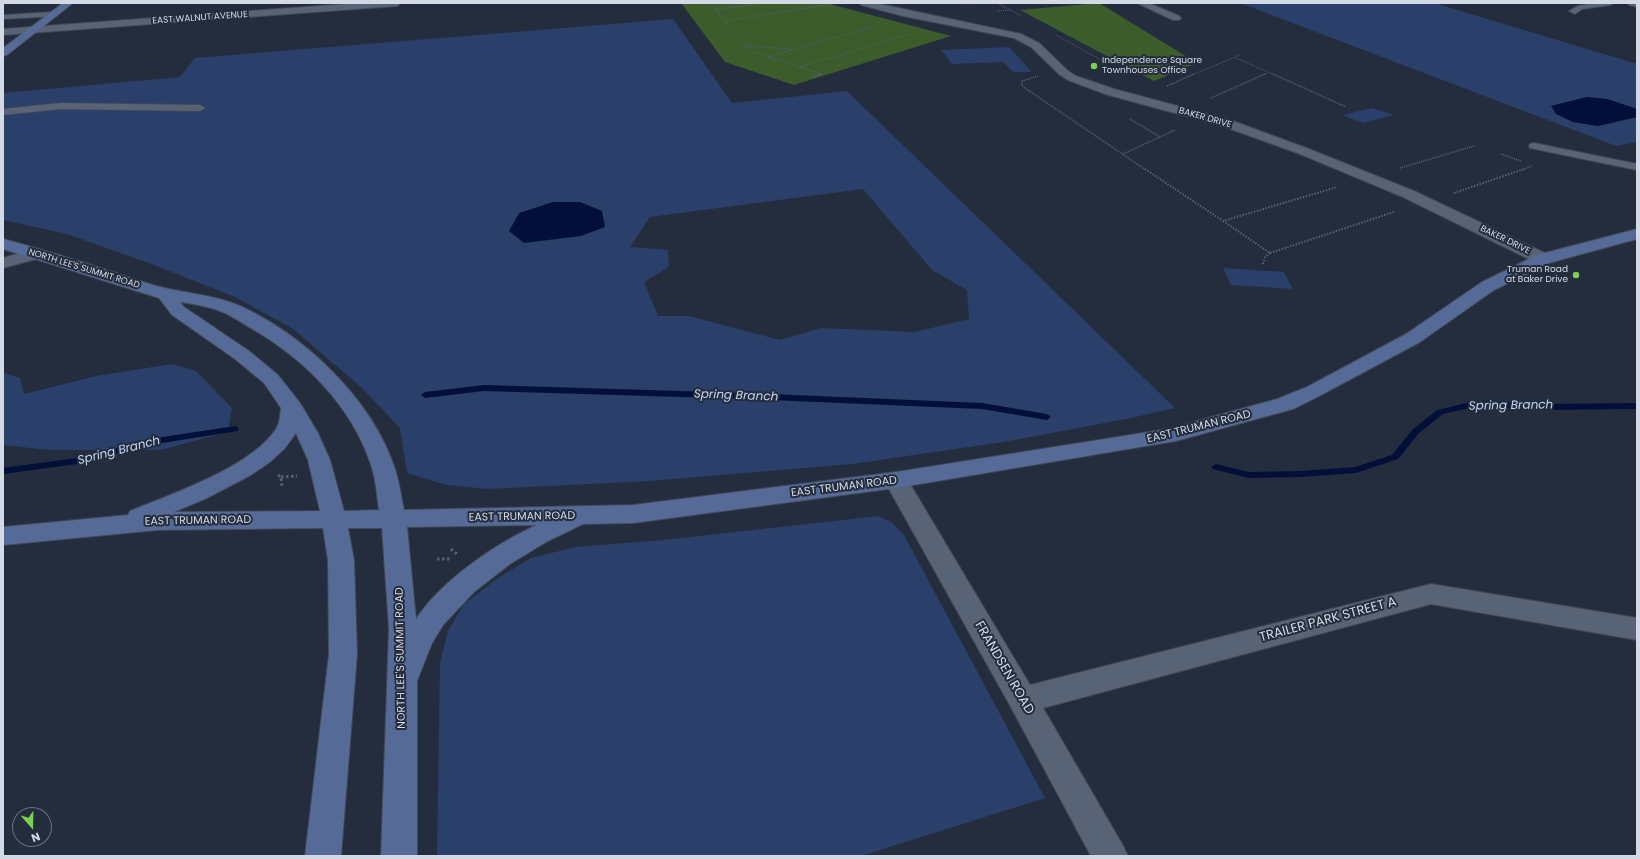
<!DOCTYPE html>
<style>
body{margin:0}
#map{position:relative;width:1640px;height:859px;overflow:hidden;background:#242d3e;font-family:Poppins,sans-serif}
canvas{display:block}
.frame{position:absolute;inset:0;border:4px solid #d4dae5;pointer-events:none}
.north{position:absolute;left:12px;top:807px;width:40px;height:40px;box-sizing:border-box;background:#242d3e;border:1px solid #6a7281;border-radius:50%;rotate:160deg;font-size:11px;font-weight:700;line-height:16px;text-align:center;color:#d4dae5}
.north::after{content:'';display:block;margin:auto;width:14px;height:18px;background:#7fd052;clip-path:polygon(50% 0,100% 100%,50% 72%,0 100%)}
</style>
<div id="map">
<canvas width="1640" height="859"></canvas>
<div class="frame"></div>
<div class="north">N</div>
</div>
<script>
const g = document.querySelector('canvas').getContext('2d');
g.lineJoin = 'round';
function fill(path, color) { g.fillStyle = color; g.fill(path, 'evenodd'); }
function strokePath(path, color, width, dash) { g.strokeStyle = color; g.lineWidth = width; g.lineCap = dash ? 'butt' : 'round'; g.setLineDash(dash || []); g.stroke(path); }
function write(font, color, halo, rows, align = 'center') {
  g.font = font + ' Poppins,sans-serif'; g.lineWidth = 4; g.setLineDash([]); g.textBaseline = 'middle'; g.strokeStyle = halo; g.fillStyle = color; for (const [text, x, y, turn = 0] of rows) {
    g.save(); g.translate(x, y); g.rotate((+turn || 0) * Math.PI / 180); g.textAlign = isNaN(turn) ? turn : align; if (halo) g.strokeText(text, 0, 0); g.fillText(text, 0, 0); g.restore();
  }
}
fill(new Path2D(`
 M1240,3H1434L1637,64V109L1607,99L1587,97L1551,106L1573,122L1598,126L1637,117V142L1616,146Z
 M673,19L732,103L847,91L1175,408L1131,418L1004,442L852,464L650,481L489,489L446,485L407,473L400,428L362,388L293,329L235,297L154,265L67,234L3,220V93L180,77L195,58ZM863,189L932,270L967,290L969,319L915,332L821,328L780,340L689,316H658L644,282L669,267L668,250L630,247L650,217Z
 M1009,47L1032,72H1013L1003,62L952,64L941,50Z
 M1372,108L1394,115L1363,123L1342,115Z
 M1223,268L1284,272L1293,289L1231,285Z
 M172,364L196,371L232,408L228,432L160,450H48L3,445V373L20,378L24,394L96,376Z
 M878,516L891,522L904,535L1045,798L861,856H437L440,662L448,631L464,604L498,578L531,558L576,547L663,540Z`), '#2a3f69');
fill(new Path2D(`
 M1587,97L1607,99L1637,109V117L1598,126L1573,122L1556,114L1551,106Z
 M553,202H580L602,211L605,227L581,236L524,243L509,231L519,213Z`), '#021039');
fill(new Path2D(`
 M484,385L747,393L982,403L1047,414L1051,417L1047,420L982,409L747,399L484,391L425,398L421,395L425,392Z
 M1475,401L1545,404L1637,403V409L1545,410L1475,407L1443,414L1419,433L1398,459L1356,473L1301,477L1249,478L1213,469L1211,467L1216,464L1249,472L1301,471L1355,467L1392,455L1413,429L1437,410Z
 M235,426L238,427L239,429L238,431L156,444L77,464L3,474V468L77,458L156,438Z`), '#021039');
fill(new Path2D(`
 M681,3H826L951,36L794,85L725,62Z
 M1099,3L1197,63L1154,81L1020,10Z`), '#3c5c2c');
const service = new Path2D(`
 M1594,3H1613L1610,5L1582,9L1575,14L1569,11L1578,6Z
 M54,12H57V16L3,19V15Z
 M61,103L200,105L205,108L200,111L61,109L3,115V109Z
 M1534,143L1637,164V170L1530,148L1529,146L1530,144Z`);
const minor = new Path2D(`
 M360,3H401L397,6L3,35V29Z
 M860,3H875L1021,34L1039,43L1068,71L1076,76L1114,89L1230,120L1309,149L1414,191L1549,255L1551,259L1549,263L1543,264L1537,263L1403,197L1300,154L1222,126L1105,94L1068,80L1060,75L1031,47L1014,38L903,16L861,5Z
 M1137,3H1149L1179,16L1181,18L1179,20H1173Z
 M1628,3H1637V7L1629,5Z
 M34,249L40,250L42,254L40,258L3,268V258Z
 M896,472L904,474L1030,685L1431,584L1637,618V640L1431,604L1043,708L1122,844L1128,856H1091L1012,709L884,480L888,474Z`);
const secondary = new Path2D(`
 M63,3H73L7,55L3,56V48Z
 M1637,229V239L1549,263L1494,290L1420,342L1321,395L1293,409L1176,441L896,488L633,523L583,524L546,542L510,564L474,592L443,625L432,643L417,681V856H381L389,629L382,528H348L354,560L357,654L341,856H305L329,654L328,560L323,528L158,530L3,545V527L128,515L130,511C172,494 251,467 276,429C280,423 280,415 281,408L264,383L235,359L172,315L159,298L3,249V239C54,252 103,269 153,285C181,293 211,294 238,305C303,334 371,398 394,466C399,480 401,496 404,510L633,505L896,472L1168,429L1277,399L1307,387L1406,334L1482,282L1537,255ZM180,302C195,304 211,307 225,313C233,317 241,322 249,327C303,358 351,404 371,465C376,479 377,496 379,510L344,511L330,460L318,433L300,403L278,375L249,351L184,307ZM296,433L308,460L320,511L174,512L207,498L251,475L270,462L285,448ZM537,525C496,543 441,581 416,619L407,527Z`);
strokePath(service, '#414856', 2);
strokePath(minor, '#414856', 2);
strokePath(secondary, '#414856', 2);
strokePath(new Path2D(`
 M997,3L1022,16
 M966,4L983,3
 M708,8L713,7L750,51L800,67
 M716,10L763,3
 M997,11L1010,10
 M725,21L838,3
 M1056,35L1110,65
 M746,46L791,49
 M768,57L875,26
 M1236,58L1275,75
 M817,75L822,74L800,67L910,34
 M1192,75L1240,55
 M1262,75L1268,73`), '#596170', 1, [1, 1]);
strokePath(new Path2D(`
 M1273,74L1346,107
 M1038,76L1022,81V86L1146,170
 M812,77L821,74
 M1167,86L1194,74
 M1211,98L1265,74
 M1130,119L1160,137
 M1123,154L1175,130
 M1501,154L1521,161
 M1400,168L1474,146
 M1522,170L1532,166`), '#596170', 1.5, [1, 1]);
strokePath(new Path2D(`
 M1145,169L1223,221L1337,187
 M1454,193L1524,169
 M1223,221L1270,253L1394,212
 M1263,264L1265,257L1270,253`), '#596170', 2, [1.5, 1.5]);
strokePath(new Path2D(`
 M278,475L281,477L282,486
 M281,477L297,476
 M451,549L457,554
 M437,559H452`), '#596170', 3, [2.5, 2.5]);
fill(service, '#596376');
fill(minor, '#596376');
fill(secondary, '#556a96');
for (const [x, y, r, color] of [
 [1094,66,4,"#7fd052"],
 [1576,275,4,"#7fd052"]
]) { const dot = new Path2D(); dot.arc(x, y, r, 0, 2 * Math.PI); g.fillStyle = color; g.fill(dot); strokePath(dot, '#242d3e', 1.5); }
write('9px', '#d4dae5', '#242d3e', [
 ["EAST WALNUT AVENUE",200,18,-4],
 ["BAKER DRIVE",1205,118,16],
 ["BAKER DRIVE",1505,240,26],
 ["NORTH LEE'S SUMMIT ROAD",84,269,17]
]);
write('9px', '#d4dae5', '#242d3e', [
 ["Independence Square",1102,61],
 ["Townhouses Office",1102,71],
 ["Truman Road",1568,270,"right"],
 ["at Baker Drive",1568,280,"right"]
], 'left');
write('11px', '#d4dae5', '#242d3e', [
 ["EAST TRUMAN ROAD",1199,427,-14],
 ["EAST TRUMAN ROAD",844,487,-7],
 ["EAST TRUMAN ROAD",522,517,-1],
 ["EAST TRUMAN ROAD",198,521,-1],
 ["NORTH LEE'S SUMMIT ROAD",401,658,-91]
]);
write('italic 12px', '#c5d5f3', '#242d3e', [
 ["Spring Branch",736,396,2],
 ["Spring Branch",1511,406,-1],
 ["Spring Branch",119,451,-14]
]);
write('13px', '#d4dae5', '#242d3e', [
 ["TRAILER PARK STREET A",1328,620,-15],
 ["FRANDSEN ROAD",1004,668,60]
]);
</script>
